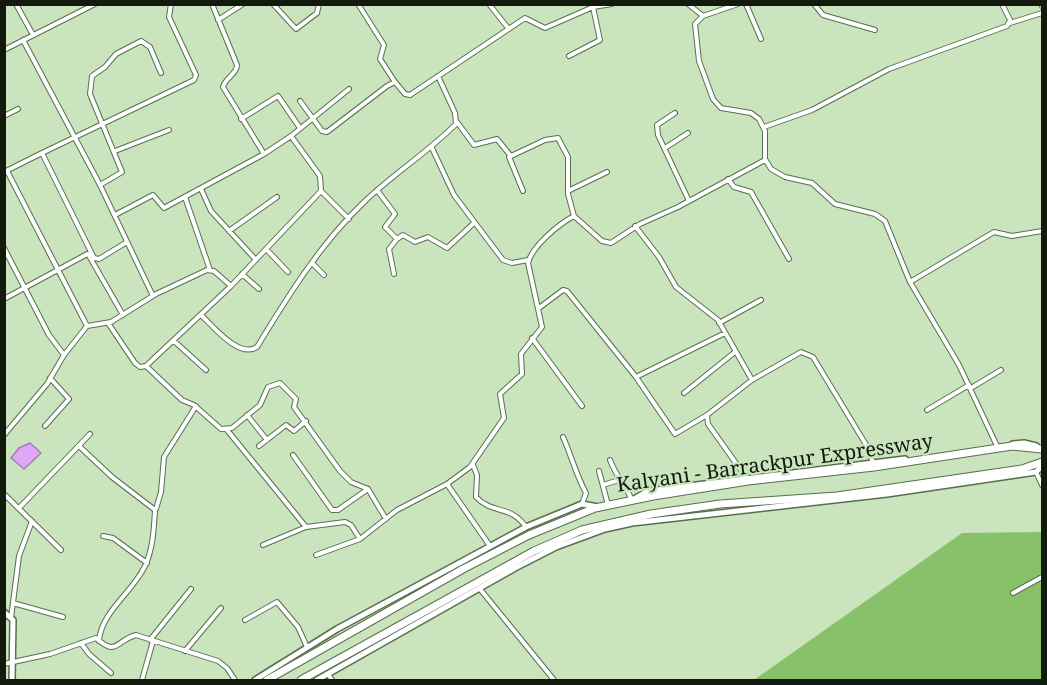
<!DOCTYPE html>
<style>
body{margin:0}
#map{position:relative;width:1047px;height:685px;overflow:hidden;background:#cae4be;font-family:"Noto Serif",serif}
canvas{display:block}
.frame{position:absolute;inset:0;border:6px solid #111a0c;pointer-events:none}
</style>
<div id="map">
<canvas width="1047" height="685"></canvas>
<div class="frame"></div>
</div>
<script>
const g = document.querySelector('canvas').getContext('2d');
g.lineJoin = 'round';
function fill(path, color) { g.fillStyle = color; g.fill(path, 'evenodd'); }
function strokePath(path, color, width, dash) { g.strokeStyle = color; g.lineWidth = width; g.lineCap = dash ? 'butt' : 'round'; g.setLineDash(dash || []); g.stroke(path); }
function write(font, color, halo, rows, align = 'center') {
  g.font = font + ' "Noto Serif",serif'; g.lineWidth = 4.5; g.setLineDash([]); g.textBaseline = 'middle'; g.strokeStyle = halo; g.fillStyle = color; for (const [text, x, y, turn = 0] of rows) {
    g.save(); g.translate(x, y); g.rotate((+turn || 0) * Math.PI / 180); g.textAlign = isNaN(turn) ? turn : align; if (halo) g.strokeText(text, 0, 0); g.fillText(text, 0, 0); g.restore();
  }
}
fill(new Path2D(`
 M1042,532V680H754L962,533Z`), '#89c16b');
const water = new Path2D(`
 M30,443L41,453L24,469L11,458L19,448Z`);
fill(water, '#e0a8f8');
strokePath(water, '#a27db1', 1.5);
const minor = new Path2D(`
 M16,4L33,35
 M212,4L237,65C237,74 225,78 223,87L264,154
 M273,4L296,29L317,13L319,4
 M358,4L384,45L380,59L395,82
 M489,4L508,28
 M688,4L703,16
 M738,4L703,16L695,24L699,61L713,99L721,108L751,113L759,119L765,131V159L771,169L785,177L812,183L835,204L875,214L885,221L910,282L959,365L997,446
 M746,4L761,39
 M814,4L823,15L875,30
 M1042,4V6
 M218,20L243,4
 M1010,23L1042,13
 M23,40L100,185L153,296
 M4,50L95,4
 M569,56L600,40L593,7
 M300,101L322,131L327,132L387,86L395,82L405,94L410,95L525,18L545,28L593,7L612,4
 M675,113L657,125L658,135L689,201
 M4,116L18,109
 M241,119L278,96L300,128
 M457,122L474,145L497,139L510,155
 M764,127L812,110L889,69L1007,26L1010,20L1002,4
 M432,148L454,195L503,260L512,263L528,260
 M665,148L688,133
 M115,151L169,130
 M4,172L42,153
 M728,179L734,187L751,192L789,259
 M100,185L122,172L90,94L92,76L105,67L116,54L141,41L150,47L161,73
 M201,189L211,211L256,260
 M377,190L395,214L385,227L397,239L403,235L415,242L428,237L447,248L474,223
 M523,191L509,157L545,140L558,138L568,157V194L574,216
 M568,191L607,172
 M322,192L349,219
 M185,197L210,270
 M115,215L153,195L164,208L264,154L291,136L349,89
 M635,226L659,257L676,287L718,320L752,380
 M229,231L277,197
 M127,242L99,259L94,258L42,153L194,80L196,75L169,17L171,4
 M4,248L49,335L64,355
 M266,249L288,272
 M88,254L123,315
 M312,263L324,275
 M242,274L259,289
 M394,274L389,249L397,239
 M910,282L994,232L1012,236L1042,231
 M4,299L91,252
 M539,308L563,290L567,291L636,377L725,333
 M201,315C213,326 239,359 257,347C288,296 320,244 364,202C393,174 427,153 456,124L455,113L438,76
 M108,323L135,363L140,367L146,366L231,286L321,191L320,176L291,136
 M719,323L761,300
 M87,326L111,322L156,294L207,270L214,271L231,286
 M532,338L582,406
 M174,341L206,370
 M146,366L182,400L194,405L221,429L232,428L260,405L268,387L280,383L296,399L294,407L340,471L351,482L368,489L386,519
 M636,377L675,434L707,415
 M971,388L1001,370
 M684,393L735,352
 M927,410L969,385
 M247,415L267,440
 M45,426L69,399L50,378
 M227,430L306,527
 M4,435L47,384L64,355L87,326L7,171
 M563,437C572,457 576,475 586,493L582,504
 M79,446L112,477L155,510C154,528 153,549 145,566C133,592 101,612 99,641
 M259,446L286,425L294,431L306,421
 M293,455L332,510H338L368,489
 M610,460C616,476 625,485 632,500
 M473,465L477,475L476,497C493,515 510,504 526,527
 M599,471L608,505
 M1036,472L1042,485
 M748,480L708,424L707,415L752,380L801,352L813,357L868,448L873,463
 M447,484L490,546
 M603,485L619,480
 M4,494L61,550
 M19,508L90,434
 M156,509L161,492L164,457L196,406
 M103,536L113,538L147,563
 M263,545L306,527L345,522L351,525L360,539
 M316,555L360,539L397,510L447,484L470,467L504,418L500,394L522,374L521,354L542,327L528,263C532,246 559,224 574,216L602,241L611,243L640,224L678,207L765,160
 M480,589L554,680
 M1013,593L1042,577
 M13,603L63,617
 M11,618L19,556L32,521
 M245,620L277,602L298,627L307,647
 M150,640L191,589
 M81,643L89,654L111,673
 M185,651L221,608
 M4,664L50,654L96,638C117,657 115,641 136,635L218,661L227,668L235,680
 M328,674L332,680
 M142,680L153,641`);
const tertiary = new Path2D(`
 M1013,444L1024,443L1036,446
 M636,498L648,491L905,459
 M4,612L13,620L12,680
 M255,680L337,629L526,527L582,504L598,507
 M317,680L515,568L556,547L605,529L632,523L887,494L1036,472L1042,466`);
const trunk = new Path2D(`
 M267,680L463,569L529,535L595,508L653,496L748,481L874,467L1012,446L1042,449
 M301,680L534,551L582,530L651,514L720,504L837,496L1022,469L1042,462`);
strokePath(minor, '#586f4d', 6);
strokePath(tertiary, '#586f4d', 8);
strokePath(trunk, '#586f4d', 9);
strokePath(minor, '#fff', 4);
strokePath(tertiary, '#fff', 5);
strokePath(trunk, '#fff', 7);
write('20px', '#111a0c', '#cae4be', [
 ["Kalyani - Barrackpur Expressway",775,464,-8]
]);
</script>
